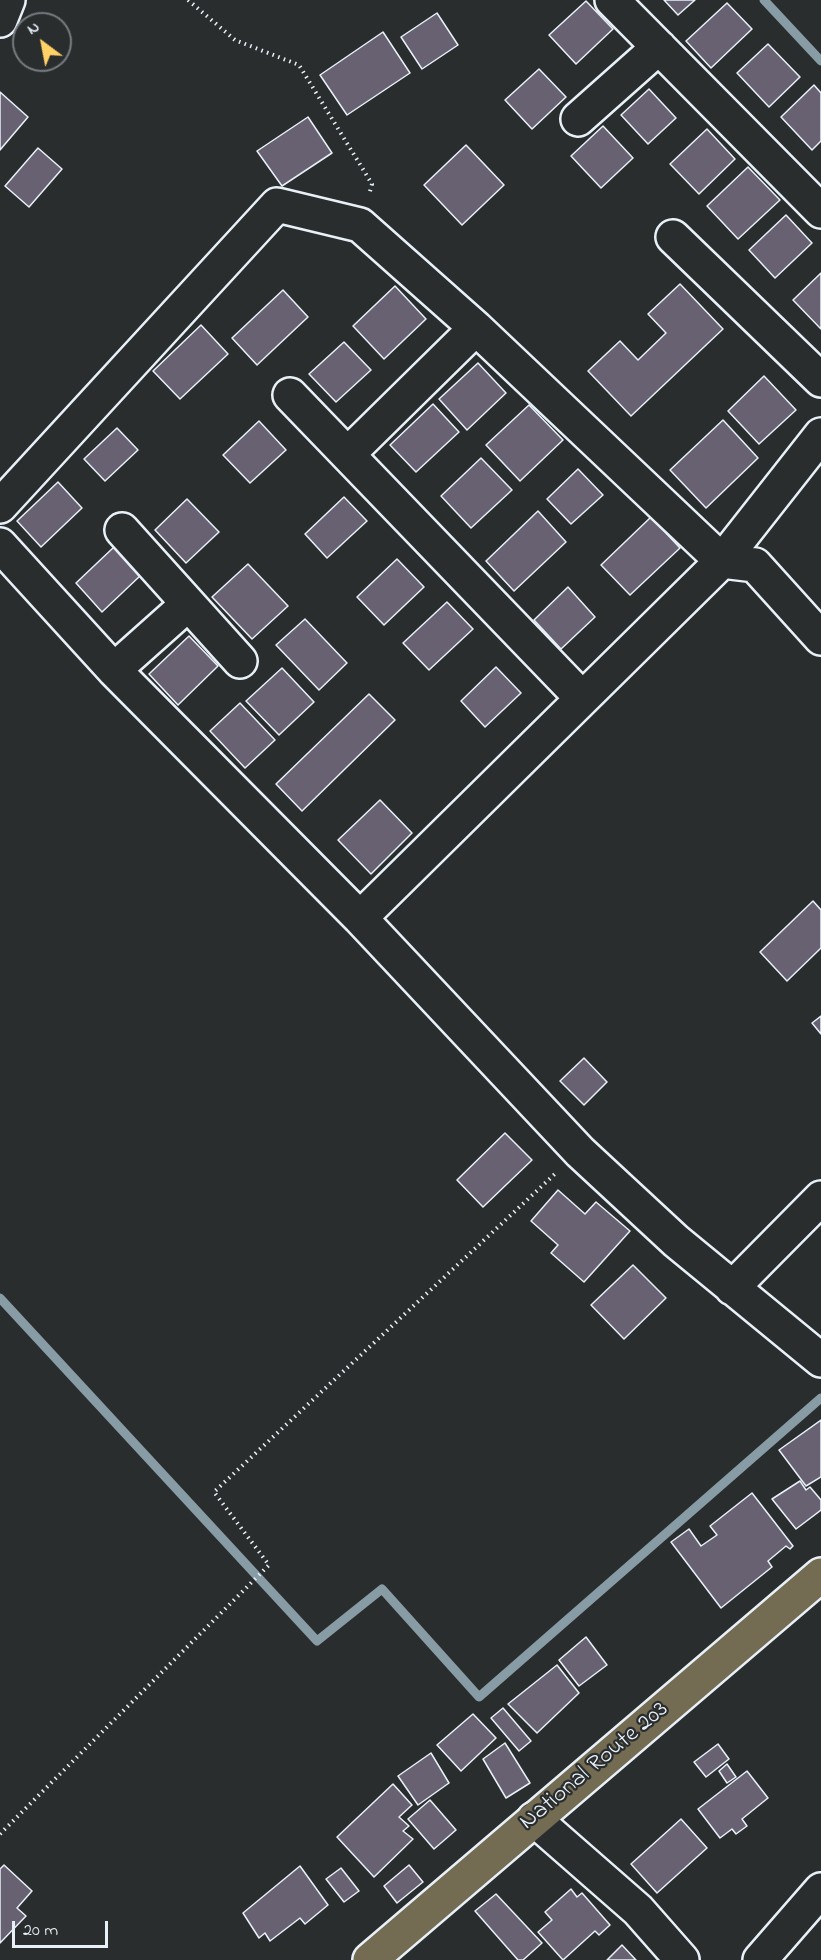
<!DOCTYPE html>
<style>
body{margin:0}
#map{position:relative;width:821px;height:1960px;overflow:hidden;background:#2a2d2e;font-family:"Indie Flower",sans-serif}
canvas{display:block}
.north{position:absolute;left:12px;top:12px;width:60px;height:60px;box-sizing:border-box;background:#2a2d2e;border:2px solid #767b7f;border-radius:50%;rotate:328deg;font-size:16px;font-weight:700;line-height:24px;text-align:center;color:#e8f1f8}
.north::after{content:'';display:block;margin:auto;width:21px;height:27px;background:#ffd166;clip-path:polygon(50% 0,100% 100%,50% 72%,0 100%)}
.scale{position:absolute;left:12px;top:1921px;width:96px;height:27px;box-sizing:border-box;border:3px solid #e8f1f8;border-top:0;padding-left:8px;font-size:18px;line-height:21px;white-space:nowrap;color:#e8f1f8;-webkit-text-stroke:4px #2a2d2e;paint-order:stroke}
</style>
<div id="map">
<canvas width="821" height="1960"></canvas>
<div class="north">N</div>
<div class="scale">20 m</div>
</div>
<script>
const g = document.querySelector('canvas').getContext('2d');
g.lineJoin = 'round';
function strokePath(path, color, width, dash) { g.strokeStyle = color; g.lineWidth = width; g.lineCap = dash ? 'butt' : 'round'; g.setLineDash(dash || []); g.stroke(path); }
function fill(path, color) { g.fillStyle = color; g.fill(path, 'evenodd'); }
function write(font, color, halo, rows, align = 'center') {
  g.font = font + ' "Indie Flower",sans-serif'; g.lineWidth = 4.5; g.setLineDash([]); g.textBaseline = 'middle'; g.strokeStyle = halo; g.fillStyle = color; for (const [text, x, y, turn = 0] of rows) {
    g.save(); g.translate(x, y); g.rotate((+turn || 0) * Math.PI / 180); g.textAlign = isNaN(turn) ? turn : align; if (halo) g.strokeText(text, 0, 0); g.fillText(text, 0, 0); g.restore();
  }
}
strokePath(new Path2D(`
 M764,0L821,61
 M0,1298L317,1641L382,1589L479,1697L821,1398`), '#879ca4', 9);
const building = new Path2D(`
 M664,0H695L678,15Z
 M586,1L613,29L576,64L549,35Z
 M727,3L752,29L711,68L686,41Z
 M437,13L458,45L422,69L401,37Z
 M383,32L410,73L347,115L320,75Z
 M768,44L800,77L769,107L737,73Z
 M539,69L566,97L532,129L505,100Z
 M814,85L821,93V141L812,150L781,117Z
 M649,89L676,118L648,144L621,115Z
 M0,92L28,117L0,150Z
 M308,117L332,153L282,186L257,151Z
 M603,126L633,158L601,188L571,156Z
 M707,129L735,159L699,194L670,164Z
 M466,145L504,185L462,225L424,185Z
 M38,148L62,169L29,207L5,186Z
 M748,167L780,200L738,239L707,206Z
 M786,215L812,243L775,278L749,250Z
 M821,273V329L793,300Z
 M680,284L723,329L631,416L588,371L620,341L638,360L666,333L648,314Z
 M395,286L426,319L384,359L353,326Z
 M283,290L308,317L257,365L232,338Z
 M201,325L228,354L180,399L153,371Z
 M344,342L371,370L336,402L309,374Z
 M478,363L506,393L467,430L439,399Z
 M764,376L796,410L759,444L728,411Z
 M433,404L459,432L416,472L390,445Z
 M529,405L563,440L520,481L486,445Z
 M723,420L758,458L706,508L670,470Z
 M259,421L286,450L250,483L223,455Z
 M117,428L138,450L105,481L84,459Z
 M481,458L512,490L471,528L441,496Z
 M578,469L603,495L571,524L547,499Z
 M58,482L82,508L41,547L17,521Z
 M344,497L367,521L327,558L305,534Z
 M187,499L219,532L186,563L155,530Z
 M538,511L566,542L514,591L486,561Z
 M651,517L680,548L630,595L601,565Z
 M114,547L141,575L102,612L76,583Z
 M397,559L424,587L384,625L357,597Z
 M248,564L288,606L252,639L212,597Z
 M568,587L595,617L561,649L534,620Z
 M447,602L473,629L429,670L403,643Z
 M305,619L347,663L319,690L276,645Z
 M189,636L218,666L178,705L149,674Z
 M496,667L521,693L485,727L461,701Z
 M282,668L314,702L279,735L246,701Z
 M369,694L395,720L302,811L276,784Z
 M240,703L275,740L245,768L210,731Z
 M380,800L412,833L371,874L338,840Z
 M813,901L821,910V948L787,981L760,952Z
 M821,1016V1034L812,1023Z
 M584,1058L607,1082L584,1105L560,1081Z
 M505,1133L532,1160L483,1207L457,1180Z
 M558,1190L585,1214L596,1202L630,1231L584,1282L551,1253L558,1245L531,1221Z
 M633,1265L666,1298L624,1339L591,1305Z
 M821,1420V1477L806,1486L779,1450Z
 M800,1481L806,1490L810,1487L821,1500V1510L796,1529L772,1499Z
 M752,1493L793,1546L790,1549L786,1546L768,1561L772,1567L721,1608L671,1542L689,1529L701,1546L717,1535L710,1526Z
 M586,1637L607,1665L579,1686L559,1660Z
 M557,1665L579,1693L537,1733L508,1704Z
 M503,1708L531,1741L519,1751L491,1718Z
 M473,1714L496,1738L461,1771L437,1745Z
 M505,1743L530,1783L506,1798L483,1759Z
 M718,1744L729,1759L706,1777L694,1762Z
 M431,1753L449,1783L418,1805L398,1776Z
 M727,1764L736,1777L727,1783L719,1771Z
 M747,1771L768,1798L742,1819L747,1826L736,1834L732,1829L720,1838L698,1809Z
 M393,1784L412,1805L399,1817L409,1826L403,1831L413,1839L374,1877L337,1837Z
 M430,1800L456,1830L434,1849L408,1819Z
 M681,1819L707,1848L657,1893L631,1864Z
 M4,1865L32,1891L17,1908L26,1916L0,1943V1869Z
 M409,1865L423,1882L397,1903L384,1886Z
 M300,1866L328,1905L305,1924L300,1918L270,1941L265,1933L259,1938L243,1913Z
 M341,1868L359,1891L344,1902L326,1879Z
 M571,1889L577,1897L582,1893L610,1925L599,1935L595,1931L563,1960L538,1932L552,1920L545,1912Z
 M496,1894L542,1943L523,1960H518L475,1911Z
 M622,1945L636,1960H607Z`);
fill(building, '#676172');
strokePath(building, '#e8f1f8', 1.5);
const minor = new Path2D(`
 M612,0L821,211
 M0,20L8,0
 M578,119L659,47
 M673,237L821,380
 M290,395L582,698
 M348,454L476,328
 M0,506L277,205L360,225L476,328L722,561L755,565L821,638
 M122,530L240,661
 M0,545L114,670L360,918L580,1152L676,1241L821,1360
 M114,670L188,604
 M360,918L722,561L821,435
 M732,1288L821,1198
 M534,1819L638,1910L682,1960
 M760,1960L821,1890`);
const trunk = new Path2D(`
 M370,1960L821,1575`);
strokePath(minor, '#e8f1f8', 38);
strokePath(trunk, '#e8f1f8', 38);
strokePath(new Path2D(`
 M188,0L235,40L299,65L372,184L369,195
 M0,1834L269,1565L214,1492L557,1172`), '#e8f1f8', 4, [1.5, 4.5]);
strokePath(minor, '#2a2d2e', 33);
strokePath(trunk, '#736b52', 33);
write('24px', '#e8f1f8', '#2a2d2e', [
 ["National Route 203",595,1767,-40]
]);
</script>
